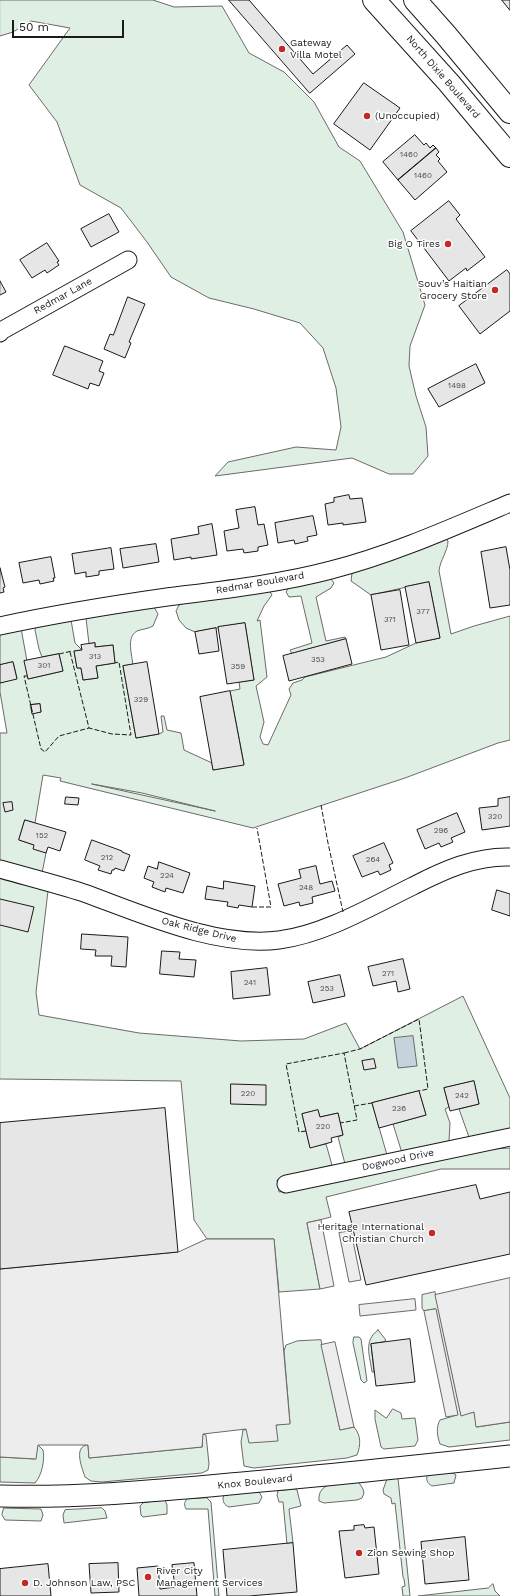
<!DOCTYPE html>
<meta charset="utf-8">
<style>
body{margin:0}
#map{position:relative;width:510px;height:1596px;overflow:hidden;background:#fff;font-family:"Work Sans",sans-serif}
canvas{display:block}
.scale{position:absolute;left:12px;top:20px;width:112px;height:18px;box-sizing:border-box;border:2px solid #1a1a1a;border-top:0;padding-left:5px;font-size:12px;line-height:14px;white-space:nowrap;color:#1a1a1a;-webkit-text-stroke:3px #fff;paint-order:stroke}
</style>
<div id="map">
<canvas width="510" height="1596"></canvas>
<div class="scale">50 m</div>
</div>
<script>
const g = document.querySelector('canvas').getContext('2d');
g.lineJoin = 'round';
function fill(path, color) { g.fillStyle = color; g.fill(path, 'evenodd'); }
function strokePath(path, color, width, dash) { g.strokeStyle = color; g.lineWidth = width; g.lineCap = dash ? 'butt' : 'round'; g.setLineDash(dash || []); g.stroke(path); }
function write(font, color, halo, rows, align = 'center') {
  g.font = font + ' "Work Sans",sans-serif'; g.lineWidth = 3; g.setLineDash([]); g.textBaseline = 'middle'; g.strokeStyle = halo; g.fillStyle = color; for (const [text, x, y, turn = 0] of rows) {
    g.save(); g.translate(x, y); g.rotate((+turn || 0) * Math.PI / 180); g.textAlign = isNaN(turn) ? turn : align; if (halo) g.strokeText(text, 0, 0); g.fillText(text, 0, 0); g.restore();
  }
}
const green = new Path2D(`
 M0,0H153L174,7L222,6L249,53L284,72L314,102L339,147L360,161L403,232L425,305L410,346L409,366L416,396L426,427L428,456L413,474H389L352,458L215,476L228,462L296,447L336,450L341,427L336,388L323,348L300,323L254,309L209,298L171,277L147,242L121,208L80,185L57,122L29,85L70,28L31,21L13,32L0,36Z
 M446,539L448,541C448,551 440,560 439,571L451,634L474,626L510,616V740L498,743L405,778L253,828L60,781L61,778L43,775L35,823L25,820L19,840L34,845L46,853L42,873L0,862V733H7L0,692V683L17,678L13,662L0,665V633L21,628L27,661L28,679L63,671L59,654L42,657L39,649L35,630L36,627L71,620L75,643L82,650L74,651L77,668H81L83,680L98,678L96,666L115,663L113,645L95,647V643L89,644L86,618L154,607L158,614L153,626C148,629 142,629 137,631C126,637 132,655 133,665L123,666L136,738L159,734L163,732L161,716H164L167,730L181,733L184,750L212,763L213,770L244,764L230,691L240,689L239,682L254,680L245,623L195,632L186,628L179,620L176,611L179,605L184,603L269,590L272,595L264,606L257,621L260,620L267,677L256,686L264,722L260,737L263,744L268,745L291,695L289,689L293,683L302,680L305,677L386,657L416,643L440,638L429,582L371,595L351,581L352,573L397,558ZM40,704L41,712L32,713L30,705ZM92,784L142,793L215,811Z
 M331,579L334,583L331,588L316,597L326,641L345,637L346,639L292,654L290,650L312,643L301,596L289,597L286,592L289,587Z
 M0,878L48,891L36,992L39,1015L139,1033L241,1041L304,1039L346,1023L360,1049L463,996L510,1098V1129L469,1137L459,1109L479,1104L474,1081L444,1088L449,1107L445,1109L450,1123L449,1141L402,1153L393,1124L426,1115L419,1091L372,1103L387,1155L345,1164L338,1137L343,1135L338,1113L320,1117L318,1111L302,1114L310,1147L326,1144L332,1165L277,1180L279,1192L479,1150L510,1148V1169H441L326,1197L331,1217L307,1223L320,1289L279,1292L274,1239H207L194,1220L181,1081L0,1079Z
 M435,1292L461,1415L474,1412L477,1427L510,1422V1440L449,1447L440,1444C437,1436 436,1427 440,1420L457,1415L435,1309L424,1311L422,1308V1295Z
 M378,1330L386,1340L383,1342L371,1344L374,1372H372C370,1356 363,1341 378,1330Z
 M354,1337H359L361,1339L367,1381L364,1383L361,1380L353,1343Z
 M321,1340L340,1430L354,1427C361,1435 361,1445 357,1455L347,1458L254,1468L244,1466L241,1442L243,1430L290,1423L284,1351L286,1345L297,1341Z
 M393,1409L401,1413L402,1419L415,1418L418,1440L415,1446L384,1449L381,1447L375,1419V1410L386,1418Z
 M203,1434L206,1435L209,1464L208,1470L202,1473L102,1482L91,1481L85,1477C82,1468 73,1446 88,1445L89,1458L202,1447Z
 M38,1445L43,1450C45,1460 42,1475 35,1483L0,1482V1457L35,1459Z
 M453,1473L456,1475L454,1483L432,1486C427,1483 426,1480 427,1475Z
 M398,1478L410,1596H403L402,1587L405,1586L404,1579L403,1577L395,1503L392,1504L391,1498L384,1494L383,1490L387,1479Z
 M358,1481L363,1489L364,1493L362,1498L357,1500L324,1503L319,1501C317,1480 343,1483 358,1481Z
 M295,1489L297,1490L301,1506L289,1509L293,1543L287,1544L283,1502H279L277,1495L278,1491Z
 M259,1492L262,1497L259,1503L229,1507C224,1505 223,1502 223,1497L226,1494Z
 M207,1498L211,1502L219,1596H215L208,1509H186C184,1505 184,1502 187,1499Z
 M165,1500L167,1505V1514L143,1517L141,1515L140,1506L143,1503Z
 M4,1508L41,1509L43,1515L41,1521L5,1520L2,1515Z
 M102,1508L105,1511L107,1518L64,1523L63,1515L65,1510Z
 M493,1584L495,1591L500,1596H418L488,1588Z`);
fill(green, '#e0efe3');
strokePath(green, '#6a6a6a', 1);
const parking = new Path2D(`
 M321,1220L334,1286L320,1289L307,1223Z
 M351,1231L361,1280L349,1282L339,1233Z
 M207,1239H274L290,1424L276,1425L278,1441L249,1443L246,1429L203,1434L202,1447L89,1458L88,1445H38L36,1459L0,1457V1269L178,1252Z
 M510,1278V1422L476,1427L474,1412L461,1416L435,1295Z
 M415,1299L416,1310L360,1316L359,1305Z
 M436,1309L458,1415L446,1417L424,1311Z
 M335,1342L354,1427L340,1430L321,1345Z`);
fill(parking, '#ededed');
strokePath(parking, '#6a6a6a', 1);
const water = new Path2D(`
 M413,1036L417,1066L398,1068L394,1038Z`);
fill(water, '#c6d2dc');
strokePath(water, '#6a6a6a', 1);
const building = new Path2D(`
 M229,0H249L313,74L347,45L355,54L310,93Z
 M502,0H510V10Z
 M364,83L400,108L370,150L334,124Z
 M415,135L424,145L426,143L430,148L433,145L436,148L398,180L383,162Z
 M436,148L439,152L436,155L440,159L438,161L447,172L415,200L398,180Z
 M449,201L460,215L456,219L485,257L467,271L466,268L449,281L411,231Z
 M109,214L119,232L91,247L81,229Z
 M47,243L59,261L57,262L59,265L47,273L45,270L32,278L20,260Z
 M507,270L510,274V311L480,334L459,306Z
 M0,281L6,292L0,295Z
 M128,297L145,304L129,342L131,343L125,358L104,349L110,334L113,335Z
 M65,346L103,361L99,371L104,373L99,386L90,383L88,389L53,375Z
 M476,364L485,383L439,407L428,389Z
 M349,495L350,499L362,498L366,522L343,525V523L328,525L325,504L334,502V498Z
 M255,507L258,525L264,524L268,545L258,547V551L244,553L243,549L227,551L224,531L239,528L236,510Z
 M313,516L317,535L307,537L308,541L295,544L294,540L278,543L275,523Z
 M212,524L217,555L191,559V557L174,560L171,539L199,534L198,527Z
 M156,544L159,562L123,568L120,549Z
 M506,547L510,570V605L490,608L481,552Z
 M111,548L114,569L99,571V575L86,577V572L75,574L72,554Z
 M51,557L55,578H53L54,581L40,584L39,580L23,583L19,563Z
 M0,568L5,587L3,588L4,592L0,593Z
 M429,582L440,638L416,643L405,587Z
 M400,590L409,645L381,650L371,595Z
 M245,623L254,680L227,684L218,627Z
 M216,628L219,651L199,654L195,632Z
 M346,639L352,664L289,681L283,656Z
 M95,643V647L113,645L115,663L96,666L98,678L83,680L81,668H77L74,651L82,650L81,645Z
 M59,654L63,671L28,679L24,661Z
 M13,662L17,679L0,683V665Z
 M147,662L159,734L136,738L123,666Z
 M230,691L244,765L213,770L200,697Z
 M40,704L41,712L32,714L31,705Z
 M66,797L79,798L78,805L65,804Z
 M510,797V826L482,830L479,808L498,806V799Z
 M12,802L13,810L5,812L3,803Z
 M457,813L465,832L451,838L453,842L441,847L439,843L425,849L417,830Z
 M25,820L66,832L60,851L48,847L46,853L33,849L34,845L19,840Z
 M92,840L122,851V852L130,855L124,871L115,868L114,870H112L111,874L98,870L100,866L85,860Z
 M384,843L393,863L389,865L391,870L380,875L378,871L362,877L353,856Z
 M159,862L190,873L183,893L166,888L165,892L152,887L154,882L144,878L148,866L157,869Z
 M316,866L320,884L332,881L335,891L312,897L313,903L300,906L299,902L284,906L278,884L301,878L299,870Z
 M224,881L255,886L252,907L239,905L238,908L227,906L228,902L205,899L207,886L223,889Z
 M497,890L510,894V916L492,910Z
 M0,899L34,907L28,932L0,925Z
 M82,934L128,937L126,967L111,966L112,956H95L96,950L81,949Z
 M162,951L180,952L179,959L196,960L194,977L160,974Z
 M403,959L410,989L398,992L396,981L373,986L368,967Z
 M267,968L270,995L233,999L231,972Z
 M340,975L345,996L313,1003L308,982Z
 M374,1059L376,1068L364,1070L362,1061Z
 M474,1081L479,1104L450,1111L444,1088Z
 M231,1084L266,1085V1105L231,1104Z
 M419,1091L426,1115L379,1128L372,1103Z
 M165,1108L178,1252L0,1269V1123Z
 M318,1110L320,1117L338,1113L343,1135L331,1138L332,1142L310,1148L302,1114Z
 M476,1185L480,1199L510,1192V1254L366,1285L349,1212Z
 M410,1339L415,1382L376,1386L371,1344Z
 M364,1525L365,1528L374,1527L379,1574L345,1578L339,1531L354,1530V1526Z
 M465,1537L469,1580L425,1584L421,1542Z
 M293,1543L297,1592L249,1596H227L223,1550Z
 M118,1563L119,1592L91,1593L89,1564Z
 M194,1563L197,1596H139L137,1568L158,1566L160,1589L175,1587L172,1565Z
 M48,1564L51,1596H0V1569Z`);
fill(building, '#e6e6e6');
strokePath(building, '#1a1a1a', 1);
const minor = new Path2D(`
 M0,333L1,331L128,260
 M0,626C55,614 111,605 167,597C222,590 278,584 331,570C393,554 451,528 510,503
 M0,869C28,877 56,884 84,893C142,914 217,948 279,940C325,934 372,906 413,886C444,870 475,856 510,857
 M286,1184L510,1137`);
const major = new Path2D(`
 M0,1496C77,1498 153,1491 230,1484C323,1476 417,1466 510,1456`);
const highway = new Path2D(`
 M374,0L449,83L510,156
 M415,0L446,35L510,112`);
strokePath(minor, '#1a1a1a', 19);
strokePath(major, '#1a1a1a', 23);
strokePath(highway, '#1a1a1a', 24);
strokePath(minor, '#fff', 17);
strokePath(major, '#fff', 21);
strokePath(highway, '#fff', 22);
strokePath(new Path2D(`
 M70,652L89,728L112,734L131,735L119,662L115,663
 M59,654L72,651
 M27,676H24L41,749L45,752L59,736L89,728
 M321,805L328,843L343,912
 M252,907H271L257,828
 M344,1053L360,1049L419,1019L428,1089L419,1091
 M354,1106L372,1103
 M306,1131L299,1132L286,1064L344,1053L357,1120L340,1123`), '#1a1a1a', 1, [5, 2]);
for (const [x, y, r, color] of [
 [282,49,4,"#c62828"],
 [367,116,4,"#c62828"],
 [448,244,4,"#c62828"],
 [495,290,4,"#c62828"],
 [432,1233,4,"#c62828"],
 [359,1553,4,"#c62828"],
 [148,1577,4,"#c62828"],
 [25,1583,4,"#c62828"]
]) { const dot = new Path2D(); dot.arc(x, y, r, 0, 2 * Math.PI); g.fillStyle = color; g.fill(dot); strokePath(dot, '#fff', 1.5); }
write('8px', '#4d4d4d', null, [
 ["1460",409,155],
 ["1460",423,176],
 ["1498",457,386],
 ["377",423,612],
 ["371",390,620],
 ["313",95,657],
 ["353",318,660],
 ["301",44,666],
 ["359",238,667],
 ["329",141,700],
 ["320",495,817],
 ["296",441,831],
 ["152",42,836],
 ["212",107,858],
 ["264",373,860],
 ["224",167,876],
 ["248",306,888],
 ["271",388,974],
 ["241",250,983],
 ["253",327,989],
 ["220",248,1094],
 ["242",462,1096],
 ["236",399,1109],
 ["220",323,1127]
]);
write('10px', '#1a1a1a', '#fff', [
 ["Gateway",290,43],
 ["Villa Motel",290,55],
 ["(Unoccupied)",375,116],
 ["Big O Tires",440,244,"right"],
 ["Souv’s Haitian",487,284,"right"],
 ["Grocery Store",487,296,"right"],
 ["Heritage International",424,1227,"right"],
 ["Christian Church",424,1239,"right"],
 ["Zion Sewing Shop",367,1553],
 ["River City",156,1571],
 ["Management Services",156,1583],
 ["D. Johnson Law, PSC",33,1583]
], 'left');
write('10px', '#1a1a1a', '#fff', [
 ["North Dixie Boulevard",443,77,49],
 ["Redmar Lane",63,296,-29],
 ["Redmar Boulevard",260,583,-10],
 ["Oak Ridge Drive",199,930,14],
 ["Dogwood Drive",398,1160,-12],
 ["Knox Boulevard",255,1482,-6]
]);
</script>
